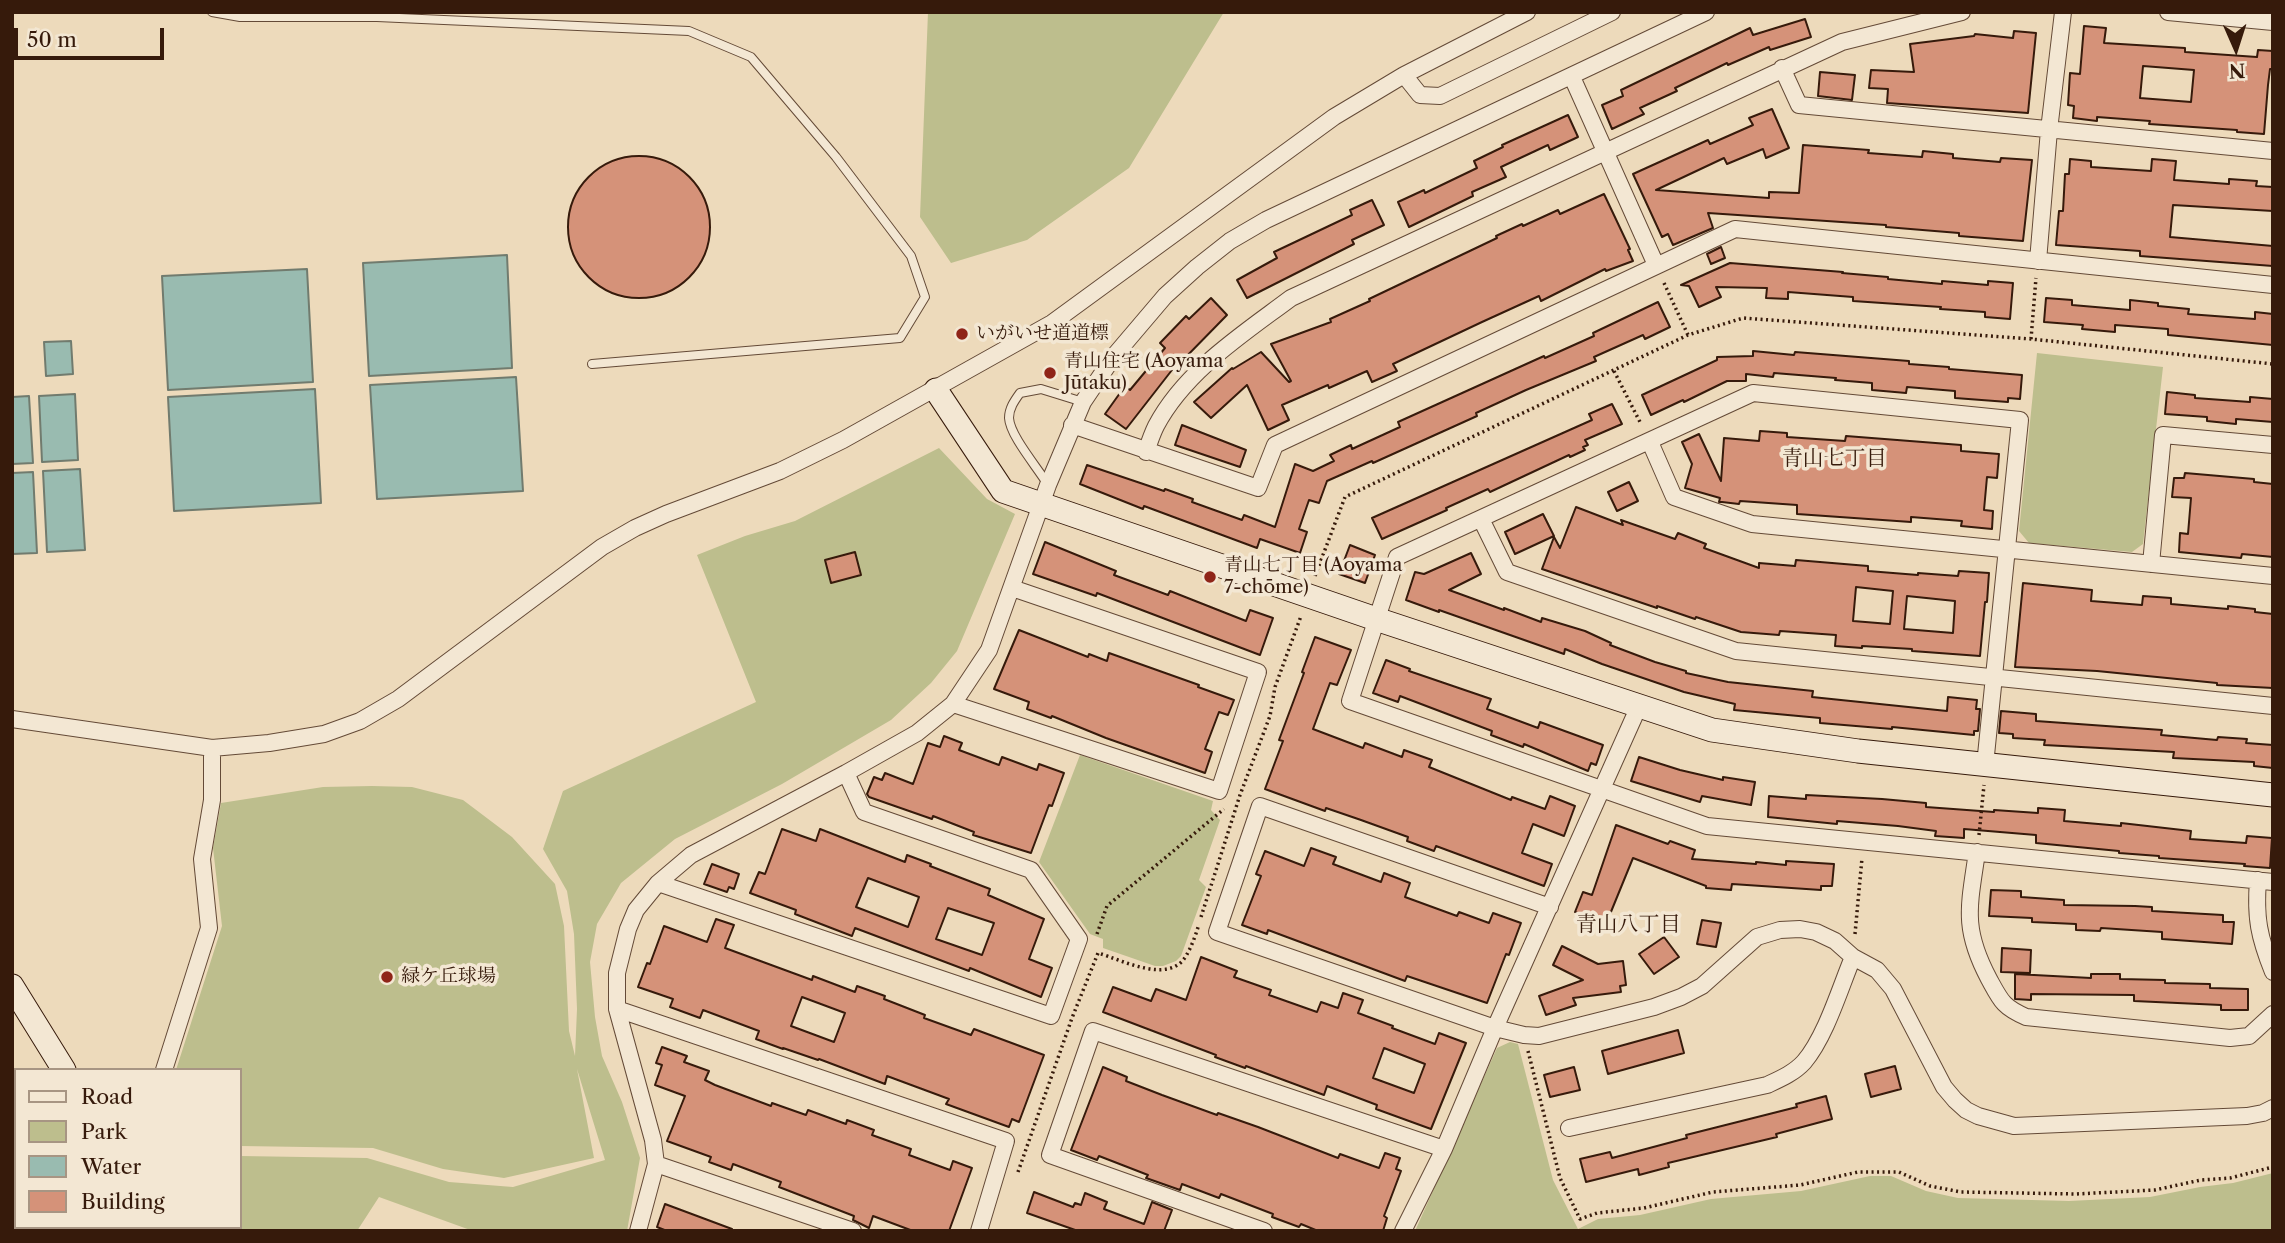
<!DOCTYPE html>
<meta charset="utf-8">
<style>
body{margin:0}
#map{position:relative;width:2285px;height:1243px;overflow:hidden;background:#eddabb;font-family:"Libre Caslon Text",serif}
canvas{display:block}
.frame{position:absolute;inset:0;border:14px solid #361a0b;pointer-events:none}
.legend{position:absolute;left:14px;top:1068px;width:228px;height:161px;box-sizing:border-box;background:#f3e7d3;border:2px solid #a79583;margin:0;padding:9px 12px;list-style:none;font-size:21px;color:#361a0b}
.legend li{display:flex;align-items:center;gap:14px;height:35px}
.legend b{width:35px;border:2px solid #a79583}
.north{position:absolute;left:2201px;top:14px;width:70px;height:70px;-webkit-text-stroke:5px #f3e7d3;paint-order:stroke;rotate:177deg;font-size:19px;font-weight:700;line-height:28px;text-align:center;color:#361a0b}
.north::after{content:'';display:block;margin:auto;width:24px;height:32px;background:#361a0b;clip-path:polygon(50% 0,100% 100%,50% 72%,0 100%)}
.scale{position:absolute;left:14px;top:28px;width:150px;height:32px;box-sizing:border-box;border:4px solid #361a0b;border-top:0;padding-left:9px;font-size:21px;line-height:24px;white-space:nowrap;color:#361a0b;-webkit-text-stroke:5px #f3e7d3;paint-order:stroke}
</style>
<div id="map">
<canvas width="2285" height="1243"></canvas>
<div class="frame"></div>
<ul class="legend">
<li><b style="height:9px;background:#f3e7d3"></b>Road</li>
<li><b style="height:19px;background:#bdbe8d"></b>Park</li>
<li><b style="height:19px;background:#99bbb0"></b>Water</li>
<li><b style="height:19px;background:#d59279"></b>Building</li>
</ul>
<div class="north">N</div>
<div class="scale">50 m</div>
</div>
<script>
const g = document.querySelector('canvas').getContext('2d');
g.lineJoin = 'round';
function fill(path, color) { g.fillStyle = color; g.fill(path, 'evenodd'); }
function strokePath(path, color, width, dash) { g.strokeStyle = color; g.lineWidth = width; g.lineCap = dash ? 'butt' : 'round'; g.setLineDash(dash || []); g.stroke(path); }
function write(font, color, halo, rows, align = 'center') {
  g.font = font + ' "Libre Caslon Text","Noto Serif JP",serif'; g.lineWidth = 7; g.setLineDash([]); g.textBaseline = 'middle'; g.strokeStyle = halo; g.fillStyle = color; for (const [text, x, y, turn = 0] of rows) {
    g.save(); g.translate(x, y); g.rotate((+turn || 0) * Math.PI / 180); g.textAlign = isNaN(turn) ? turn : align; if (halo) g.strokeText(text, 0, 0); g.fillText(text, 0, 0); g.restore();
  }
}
fill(new Path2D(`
 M928,12H1224L1129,168L1027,240L951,263L920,217Z
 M2037,353L2163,367L2143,544L2132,552L2029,543L2019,531Z
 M939,448L987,499L1015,514L957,651L931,683L891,720L782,784L675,839L621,883L597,924L590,962L595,1017L602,1056L622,1102L640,1158L627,1231H473L379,1197L357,1231L176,1230L177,1227H240V1156L367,1158L449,1182L513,1187L605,1160L577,1069L594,1158L504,1178L443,1169L373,1148L240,1146V1070H176L222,926L213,848L221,803L323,787L372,786L412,787L463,800L512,837L555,884L564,926L569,1031L575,1056L577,1009L574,934L567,891L543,849L563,791L756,702L697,555L745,536L795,521Z
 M1080,755L1213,801L1211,810L1220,820L1199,880L1206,887L1181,956L1176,961L1163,966H1155L1103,948V939L1090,934L1039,862Z
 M1510,1042L1518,1044L1553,1180L1578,1229L1598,1219L1640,1215L1711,1199L1801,1191L1870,1176H1891L1926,1191L1958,1198L2069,1201L2150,1197L2200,1187L2233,1183L2273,1173V1231H1415L1497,1048Z`), '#bdbe8d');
const water = new Path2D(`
 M507,255L512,368L369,376L363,263Z
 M307,269L313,382L168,390L162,276Z
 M71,341L73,374L46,376L44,342Z
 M516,377L523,491L377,499L370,385Z
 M315,389L321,503L174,511L168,397Z
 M75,394L78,460L42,462L39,396Z
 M29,396L33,463L12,464V397Z
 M80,469L85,550L47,552L43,471Z
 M33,472L37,553L12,554V473Z`);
fill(water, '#99bbb0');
strokePath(water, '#717b6e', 2);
const building = new Path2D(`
 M1805,19L1811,37L1770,50L1769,47L1728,65L1727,63L1675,88L1677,91L1640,108L1644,114L1612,129L1602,105L1623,96L1621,90L1750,28L1753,35Z
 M2084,26L2106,28L2104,43L2185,48V52L2257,57L2258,50L2273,51V69H2270L2268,85L2264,134L2237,132V130L2149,124L2150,121L2097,117V121L2073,118L2074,106L2068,105L2070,73L2080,74ZM2143,66L2194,70L2191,102L2140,98Z
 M2014,31L2036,33L2028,113L1887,103L1888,89L1869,88L1871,70L1914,72L1910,44L1974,36L1975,34L2013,38Z
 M1820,72L1855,75L1852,100L1818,96Z
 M1772,109L1789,148L1766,158L1763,149L1727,164L1724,158L1656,190L1769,198V192L1799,193L1803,145L1869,150L1868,153L1922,157L1923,151L1953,154V158L2000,162L2001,158L2032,160L2023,241L1959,236V233L1886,227V225L1708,213L1713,228L1673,245L1668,234L1662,237L1633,174L1708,140L1710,144L1753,125L1749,118Z
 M1568,115L1578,137L1550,150L1548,145L1501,167L1506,177L1472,192L1473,196L1409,227L1398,202L1424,190L1425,193L1477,168L1474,161L1503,147L1502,145Z
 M568 227a71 71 0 1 1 142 0a71 71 0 1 1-142 0Z
 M2070,159L2091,161V167L2151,171L2152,159L2176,161L2174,180L2229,184V179L2257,181L2256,186L2273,187V211L2173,205L2170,237L2273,246V266L2140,256V251L2056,245L2059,211H2063L2065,174H2069Z
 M1604,194L1630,249L1628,250L1633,261L1606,271L1605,269L1541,301L1539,296L1482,322L1393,364L1397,371L1372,382L1367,371L1329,388L1328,385L1282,405L1289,420L1268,430L1247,385L1211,418L1194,402L1232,368L1233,369L1261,352L1289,382L1291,381L1271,344L1331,322L1330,319L1370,301L1369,299L1497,238L1496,236L1522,224L1523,226L1558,210L1560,214Z
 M1372,200L1384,225L1352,240L1354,244L1247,298L1237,280L1277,258L1274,252L1352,215L1350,210Z
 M1721,247L1725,258L1711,264L1707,254Z
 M1730,263L1843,272L1842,273L1888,277V279L1942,284V281L1988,285V281L2013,283L2010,319L1985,317V312L1940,309L1941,307L1853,301V297L1788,292V299L1766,298L1767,288L1716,287L1721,297L1699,307L1689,286L1681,285Z
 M1211,298L1227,315L1180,363L1179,361L1126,429L1105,414L1125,386L1130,390L1165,348L1160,343L1186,316L1189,319Z
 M2046,298L2072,300V305L2130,310V300L2158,303V306L2189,309L2188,314L2255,319V312L2273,314V345L2168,335V329L2115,325V332L2082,329L2083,325L2044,322Z
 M1658,302L1670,327L1645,339L1643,335L1594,357L1596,361L1526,390L1476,413L1477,416L1373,463L1372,461L1327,481L1319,503L1309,500L1299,529L1307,532L1300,553L1260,539L1257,548L1144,506L1143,509L1080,484L1087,465L1164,491L1165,489L1193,499L1192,502L1242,520L1244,515L1275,527L1295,464L1313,471L1334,461L1330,455L1351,445L1352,449L1400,427L1398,422L1544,356L1545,358L1594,336L1593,333Z
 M1753,351L1794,355L1795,352L1909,361V364L1949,367V369L2022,375L2020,399L2008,398V402L1955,398V391L1907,387L1906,393L1872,390V383L1835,380L1836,378L1774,373L1773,377L1746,374V381H1727L1684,402L1683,400L1651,415L1642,395L1717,360V357L1753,356Z
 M2167,392L2195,395V398L2250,402V397L2273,399V422L2236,419V424L2207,421V417L2165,414Z
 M1612,404L1622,424L1585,440L1588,445L1583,447L1585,450L1570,457L1569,455L1490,492L1488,489L1446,508L1447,510L1382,539L1372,518L1592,420L1589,414Z
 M1182,425L1246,450L1240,467L1175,445Z
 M1760,431L1787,433V437L1845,441L1846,436L1961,445V451L1999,454L1997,478L1987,477L1984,510L1993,511L1992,529L1961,526L1962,521L1911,517V522L1797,514V505L1740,501L1739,504L1722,502H1719L1720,498L1685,488L1692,464L1682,442L1699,434L1721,481L1724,438L1759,441Z
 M2185,473L2254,479V482L2273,484V557L2242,554L2241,558L2179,552L2180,533L2188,534L2191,498L2172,497L2174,478H2184Z
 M1629,482L1638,501L1617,511L1608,492Z
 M1576,507L1623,525L1621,520L1675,539L1678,533L1706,544L1704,548L1759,568V563L1795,566L1796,560L1868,566V571L1918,575V573L1958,576L1959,571L1989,573L1987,602H1985L1980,656L1912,651V649L1862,646V648L1835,646L1836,635L1780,631L1779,635L1741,632L1696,617L1695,619L1657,606V608L1542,569L1554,537L1560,548ZM1856,587L1893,591L1890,624L1853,621ZM1907,596L1955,601L1953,633L1904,629Z
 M1543,514L1554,536L1515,554L1505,532Z
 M1045,542L1116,571L1114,575L1168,595L1170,591L1246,621L1250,610L1273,618L1260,655L1097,593L1096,596L1033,574Z
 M1350,545L1375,555L1365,583L1339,574Z
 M855,552L861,575L831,583L825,560Z
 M1471,553L1481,574L1449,590L1504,610V608L1541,622L1542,618L1585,631L1611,643L1610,645L1655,662L1686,671V673L1728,682L1813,691L1812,697L1947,711L1948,697L1977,700L1976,709H1980L1978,731H1974V735L1892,727V729L1820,723V718L1734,710L1735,704L1684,692L1602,664L1565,649L1564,654L1439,610V612L1406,600L1415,572L1424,574Z
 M2023,583L2092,590L2091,601L2142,605L2143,596L2171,598V604L2228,609V606L2255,609V612L2273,614V688L2217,685V683L2097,671L2015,667Z
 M1019,630L1088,657L1089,654L1107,661L1109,653L1199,685L1198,687L1234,700L1228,715L1219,712L1205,749L1212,752L1205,773L1106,738L1052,716L1051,718L1027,709L1029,702L994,689Z
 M1315,637L1351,650L1337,685L1330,683L1313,729L1363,748L1365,743L1402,757L1404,750L1432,760L1429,767L1511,800L1512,797L1545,809L1550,796L1575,806L1564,836L1533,824L1522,853L1552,864L1544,886L1436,846L1434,851L1407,841L1408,837L1361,820L1326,808L1325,811L1265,789L1283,741L1279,740L1304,673L1302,672Z
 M1386,660L1410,669L1409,671L1491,699L1487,709L1538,728L1540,722L1603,745L1596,765L1591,763L1588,771L1524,744L1523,747L1491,735L1492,731L1400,696L1398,702L1373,693Z
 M2001,711L2036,714V721L2162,730L2161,735L2217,740L2218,737L2247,739L2246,743L2273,745V768L2254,766V762L2173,758L2174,752L2044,745L2045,740L2013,738V734L1999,733Z
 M944,736L962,743L959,750L999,765L1002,757L1037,770L1039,764L1064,773L1052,806L1049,805L1031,853L973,835L974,832L933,816L932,819L869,797L867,794L874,777L882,780L885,773L913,784L928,743L940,747Z
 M1639,757L1680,770L1723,780V777L1755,782L1751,805L1702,796L1700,802L1631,781Z
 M1806,795L1882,799L1926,803V807L1994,812V810L2038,813V808L2065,810L2064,821L2121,826V823L2191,831L2190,839L2246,843L2247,836L2272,838L2270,868L2244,866L2245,864L2159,858V856L2119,853V851L2036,843V835L1964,829V838L1935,836L1936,831L1898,826L1837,821V824L1768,817L1769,796L1806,799Z
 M1616,825L1668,844L1670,841L1695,850L1692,859L1756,864V862L1786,865V861L1834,864L1832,886H1821V890L1732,884L1731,890L1706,888V886L1633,858L1606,924L1575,912L1583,892L1592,895Z
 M782,829L816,841L820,829L905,862L907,855L931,864L930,866L990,889L988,895L1044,919L1029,959L1052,968L1041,997L970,968L969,971L855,928L852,936L795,914L796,910L750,893L759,872L765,874ZM868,878L919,897L908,927L856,907ZM948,908L994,923L982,955L936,939Z
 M1311,848L1336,857L1333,864L1381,882L1384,873L1410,883L1405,897L1457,916L1459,912L1489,923L1493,913L1521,923L1509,955L1506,954L1487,1003L1407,976L1405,981L1268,930L1267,934L1242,925L1261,876L1256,874L1265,851L1304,866Z
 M712,864L739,874L734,889L729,887L727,892L704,884Z
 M1991,890L2021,891V897L2064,900V905L2135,906L2152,907V911L2223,915V922H2234L2232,944L2162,939V932L2101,928L2100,931L2076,930V924L2032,922V918L1989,916Z
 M716,919L734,925L725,948L812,980L813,976L855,992L857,986L885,996L884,999L925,1015L924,1018L971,1035L974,1029L1044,1055L1019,1122L1012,1119L1009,1127L946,1104L949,1099L887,1076L885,1084L819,1059L818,1060L783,1048V1049L756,1039L759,1031L703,1010L700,1018L670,1007L673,999L638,987L647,963L650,964L664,926L707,942ZM802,997L845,1013L834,1042L791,1026Z
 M1702,920L1721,923L1716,947L1697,944Z
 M1664,937L1679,957L1654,974L1639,954Z
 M1562,946L1598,964L1623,961L1626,985L1620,986L1621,992L1573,998L1576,1005L1546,1015L1539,996L1583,980L1553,965Z
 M2002,948L2031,950L2030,973L2001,972Z
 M1201,957L1237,971L1234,977L1271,990L1269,995L1317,1012L1321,1002L1338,1008L1343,993L1363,1000L1358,1013L1393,1026L1392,1028L1435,1044L1439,1033L1466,1043L1431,1129L1376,1109L1377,1105L1327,1086L1324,1095L1246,1066L1245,1068L1215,1057L1216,1055L1103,1012L1113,987L1151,1001L1156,989L1186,1000ZM1384,1048L1425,1064L1414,1093L1373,1078Z
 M2015,974L2091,978V974H2120V979L2165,980V983L2210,984V988L2248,989V1010H2221V1005L2134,1001V995L2031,994V1000L2015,999Z
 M1678,1030L1684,1053L1608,1074L1602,1051Z
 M662,1047L687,1056L684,1062L709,1071L705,1080L715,1085L771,1106L772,1103L806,1115L808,1110L846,1124L847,1120L874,1130L872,1135L911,1149L909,1155L950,1170L953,1161L972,1168L949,1231H913L873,1216L869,1228L853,1220L854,1216L779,1187L781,1182L733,1164L731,1170L709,1162L711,1157L667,1141L685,1096L655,1085L662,1065L656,1063Z
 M1895,1066L1901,1089L1871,1097L1865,1074Z
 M1103,1067L1127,1077L1126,1081L1162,1095L1217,1115L1218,1113L1258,1127L1338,1158L1340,1154L1379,1168L1385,1153L1400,1158L1396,1169L1401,1171L1384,1216L1387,1218L1383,1231H1318L1301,1224L1299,1227L1272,1217L1273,1214L1221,1194L1219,1198L1182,1184L1180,1190L1146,1178L1148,1175L1099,1156L1097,1160L1071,1150Z
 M1574,1067L1580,1090L1550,1097L1544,1075Z
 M1826,1096L1832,1119L1776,1134L1777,1137L1668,1163L1669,1167L1639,1175L1638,1169L1586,1182L1580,1159L1610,1152L1612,1158L1687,1138L1686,1135L1797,1107L1796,1104Z
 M1034,1192L1073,1207L1075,1203L1081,1205L1085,1193L1107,1202L1104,1209L1144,1224L1152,1202L1172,1210L1164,1231H1078L1027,1213Z
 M665,1204L732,1229V1231H667L657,1227Z`);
fill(building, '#d59279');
strokePath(building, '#361a0b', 2);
strokePath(new Path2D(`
 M165,1227L167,1231`), '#c8b498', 23, [23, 11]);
const lane = new Path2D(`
 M212,12L240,17H377L689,31L751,57L836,157L911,256L925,297L900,338L592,364
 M1048,485C1038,468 1010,436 1009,418C1009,408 1015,400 1020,393L1041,389L1083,402`);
const street = new Path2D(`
 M2168,12L2273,22
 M1782,68L1799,105L2273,151
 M1404,75L1420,95L1440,96L1612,12
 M1572,77L1656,265
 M2038,261L2049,130L2063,12
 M1072,425L1258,488L1275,445L1735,229L2273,285
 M1650,442L1674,497L1752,524L2273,576
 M1146,452C1149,443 1152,434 1156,426C1185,371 1243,334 1291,298L1842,42L1962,12
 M1481,519L1507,572L1736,651L2273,706
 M2151,564L2163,435L2273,445
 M953,704L1219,791L1258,672L1012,588
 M12,719L212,748L269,743L324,734L360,721L398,699L602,547L635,528L666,514L780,471L843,440L1052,323L1334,117L1404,75L1527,12
 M1985,765L2020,420L1753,393L1397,557L1350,701L1707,826L2273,882
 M1977,852C1969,907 1962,928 1989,979C2001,1001 2003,1007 2026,1017L2230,1038L2249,1036L2273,1014
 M2258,880C2255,918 2259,937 2273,972
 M658,883L1051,1016L1079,939L1031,870L864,812L846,773
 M1550,907L1260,806L1217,932L1495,1028L1524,1035L1539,1036L1654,1007L1681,997L1702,986L1757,937L1780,930L1800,929L1816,932L1835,941L1853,957L1877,970L1893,989L1944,1087L1955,1100L1966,1110L1978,1116L2014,1126L2247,1116L2263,1113L2273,1108
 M617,1009L1006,1141L979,1231
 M164,1070L209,928L202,859L212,800V748
 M12,1114L16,1120
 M1569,1128L1767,1085C1780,1079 1794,1073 1804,1062C1826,1036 1840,988 1853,957
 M656,1164L853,1231
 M12,1200L16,1198
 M638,1231L656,1164L653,1140L617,1009V973L628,929L636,910L658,883L691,855L846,773L917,733L953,704L989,650L1048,485L1083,402L1114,356L1165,296L1197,267L1230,241L1266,220L1706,12
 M1264,1231L1050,1155L1093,1031L1444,1149
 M1403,1231L1444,1149L1495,1028L1639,706`);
const secondary = new Path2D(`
 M936,390L1003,491L1376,619L1712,730L1858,751L2273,795
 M12,986L64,1070`);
strokePath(lane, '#644a37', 10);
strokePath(street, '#644a37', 18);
strokePath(secondary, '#361a0b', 25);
strokePath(new Path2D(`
 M1664,283L1688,335
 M2031,339L2036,278
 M1614,371L1641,424
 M1315,576L1345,497L1688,335L1743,318L2031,339L2273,364
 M1979,835L1984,785
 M1201,917L1240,795L1270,716L1275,687L1301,616
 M1097,934L1107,906L1224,809
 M1855,934L1862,858
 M1528,1051L1560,1178L1580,1219L1597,1213L1644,1208L1713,1192L1800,1185L1858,1172H1899L1930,1186L1961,1192L2076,1194L2155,1190L2201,1180L2230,1178L2273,1167
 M1018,1172L1072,1018L1098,953C1122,960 1169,985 1186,956C1192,946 1196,934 1199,924`), '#361a0b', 3.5, [2, 3.5]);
strokePath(lane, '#f3e7d3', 8);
strokePath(street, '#f3e7d3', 16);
strokePath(secondary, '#f3e7d3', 23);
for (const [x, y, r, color] of [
 [962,334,7,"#8f2418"],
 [1050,373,7,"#8f2418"],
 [1210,577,7,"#8f2418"],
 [387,977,7,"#8f2418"]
]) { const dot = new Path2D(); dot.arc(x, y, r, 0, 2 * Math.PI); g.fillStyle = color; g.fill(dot); strokePath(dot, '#f3e7d3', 2.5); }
write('19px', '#361a0b', '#f3e7d3', [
 ["いがいせ道道標",976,334],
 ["青山住宅 (Aoyama",1064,362],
 ["Jūtaku)",1064,384],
 ["青山七丁目 (Aoyama",1224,566],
 ["7-chōme)",1224,588],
 ["緑ケ丘球場",401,977]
], 'left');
write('21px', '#361a0b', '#f3e7d3', [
 ["青山七丁目",1834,459],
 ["青山八丁目",1628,925]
]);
</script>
